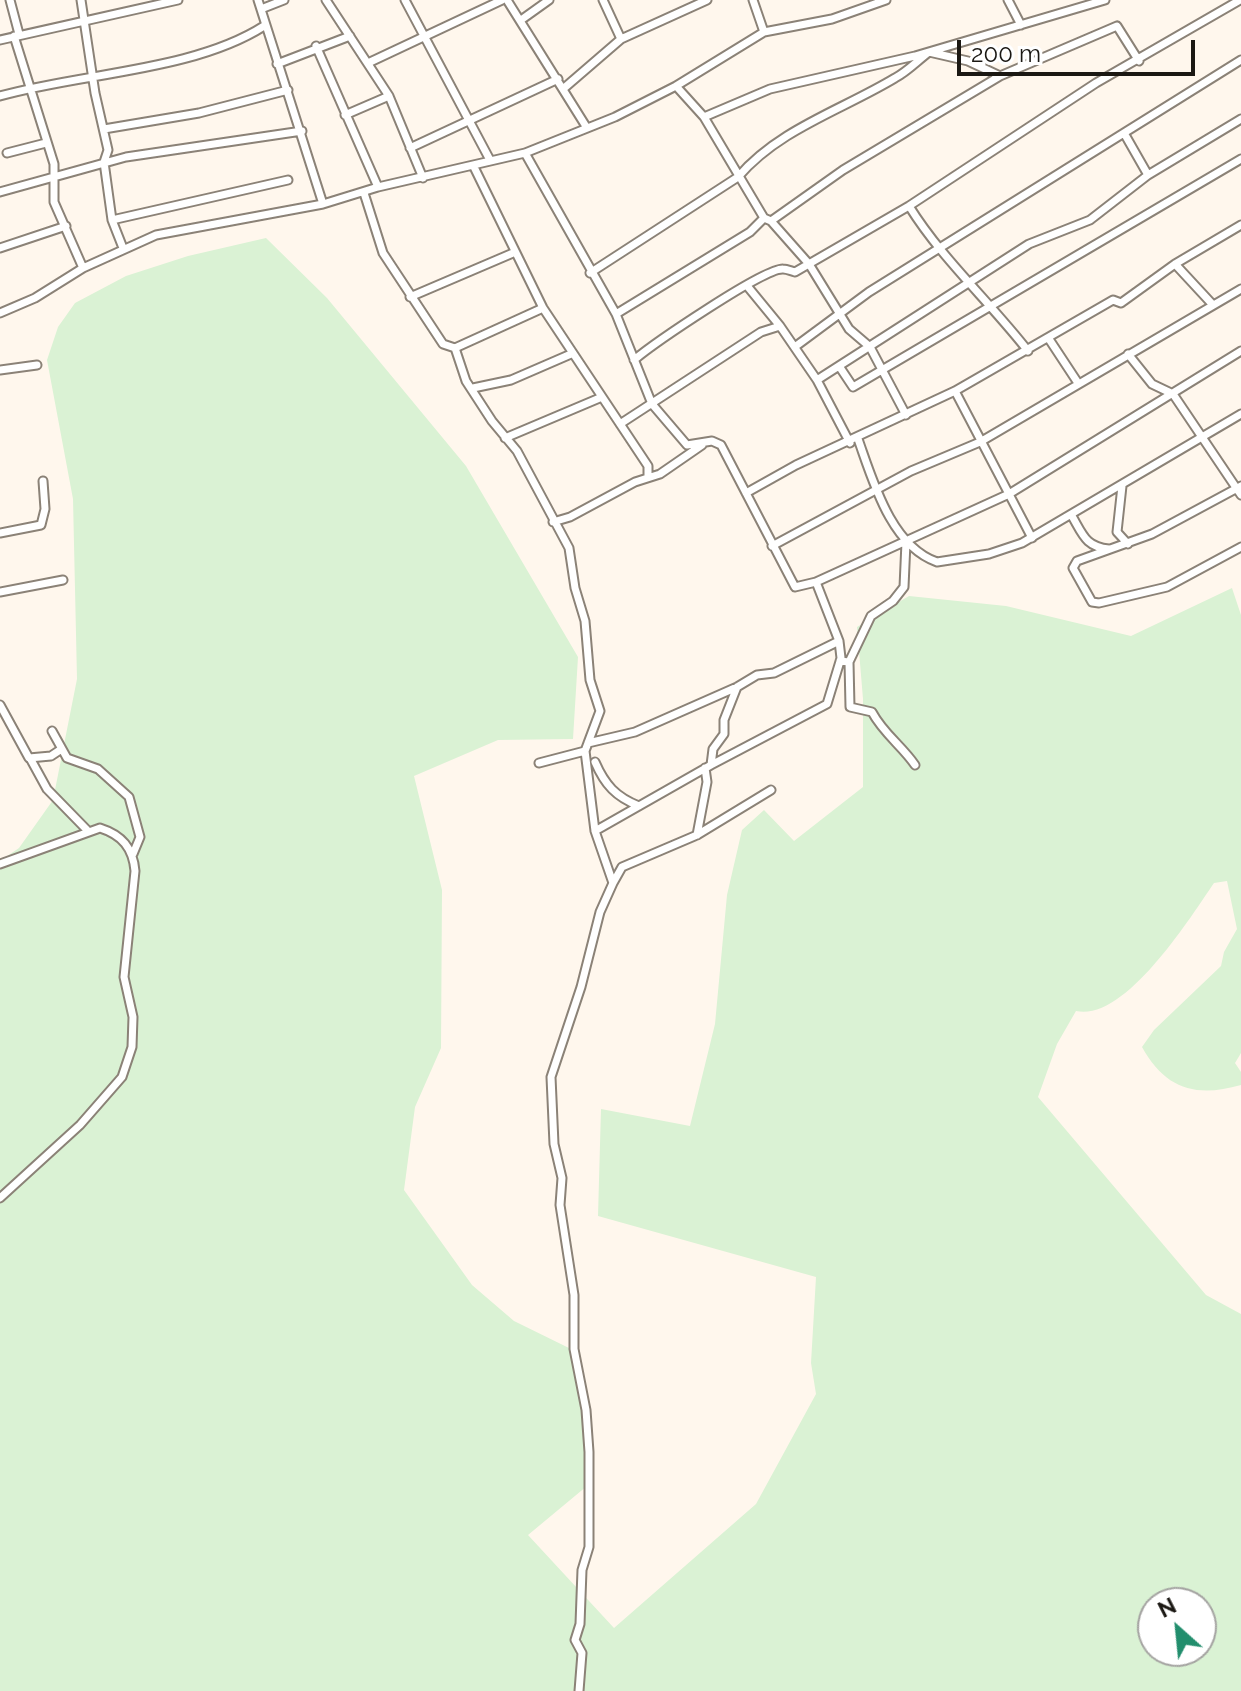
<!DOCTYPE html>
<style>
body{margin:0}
#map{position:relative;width:1241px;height:1691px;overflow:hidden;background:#fff7ed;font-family:Raleway,sans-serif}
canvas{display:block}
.north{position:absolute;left:1137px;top:1587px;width:80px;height:80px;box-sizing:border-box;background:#fff;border:2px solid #a4a3a1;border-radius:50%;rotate:333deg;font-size:22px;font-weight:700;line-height:32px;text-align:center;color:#1b1813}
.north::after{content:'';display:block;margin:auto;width:28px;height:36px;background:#228e6d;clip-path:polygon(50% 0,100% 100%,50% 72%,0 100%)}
.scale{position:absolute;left:957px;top:40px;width:238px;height:36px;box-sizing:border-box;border:4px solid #1b1813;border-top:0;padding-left:10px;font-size:24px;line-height:28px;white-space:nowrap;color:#1b1813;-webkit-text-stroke:6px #fff;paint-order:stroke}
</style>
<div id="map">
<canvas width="1241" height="1691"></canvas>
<div class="north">N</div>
<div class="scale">200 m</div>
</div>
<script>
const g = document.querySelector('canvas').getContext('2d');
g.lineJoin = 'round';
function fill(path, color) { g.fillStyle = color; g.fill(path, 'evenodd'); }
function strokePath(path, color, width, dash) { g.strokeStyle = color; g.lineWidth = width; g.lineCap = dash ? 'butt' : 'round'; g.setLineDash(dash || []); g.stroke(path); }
fill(new Path2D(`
 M266,238L327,298L466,466L578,657L573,739L498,740L414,776L442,890L441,1048L415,1107L404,1190L472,1285L514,1321L571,1349L593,1481L528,1535L614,1628L756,1504L816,1394L811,1363L816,1277L598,1216L601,1109L690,1126L715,1024L727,895L742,830L764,810L794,841L863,787V699L857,627L909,596L1006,606L1131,636L1232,588L1241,615V1053L1235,1063L1241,1072V1085C1196,1098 1165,1089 1142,1047L1154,1030L1221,966L1224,952L1237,929L1227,881L1214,883C1190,918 1125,1022 1076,1011L1057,1044L1038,1097L1206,1295L1241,1314V1691H0V861L19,848L53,800L77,679L73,499L47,360L58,327L75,303L126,276L188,256ZM1153,1603H1201V1651H1153Z`), '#daf2d4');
const street = new Path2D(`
 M10,0L19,34
 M81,0L95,93L108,150L104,162L112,220L123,248
 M258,0L323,204
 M326,0L389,96L423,178
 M405,0L490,160
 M507,0L587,128
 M603,0L621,39
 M753,0L764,32
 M1008,0L1021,25
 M261,9L284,0
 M521,20L549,0
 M14,36L54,164V202L83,268
 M0,40L178,0
 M316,46L378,187
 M368,63L502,0
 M277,64L350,36
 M676,86L764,32L832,19L886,0
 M563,89L621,39L707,0
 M0,96C81,73 194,71 264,26
 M345,115L389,96
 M704,117L764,218L771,221L809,264L849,329L870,347L906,415
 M104,129L199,113L288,90
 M1124,133L1148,175
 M410,148L558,79
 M7,153L46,143
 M525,153L616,314L652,404L687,445L712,441L721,445L795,587L816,582L1009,494L1241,351
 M474,167L543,308L648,466V476
 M0,192L126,157L302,131
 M364,193L383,253L443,344L455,348L466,381L492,421L517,451L569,548L575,588L585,621L590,680L600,711L585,751L595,831L613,883L600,912L581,987L551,1077L554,1144L562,1178L560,1205L574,1295V1349L586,1410L589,1452V1547L582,1570L580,1624L575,1640L582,1653L579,1691
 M909,206C942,259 989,301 1028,351
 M112,220L288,180
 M771,221L843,170L1000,76L1117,26L1139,61
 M0,248L66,226
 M1175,264L1213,305
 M590,273L738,177C779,129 842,110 895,78C908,71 917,61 929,52L968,61L1000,76
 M748,287L780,326
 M410,297L513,253
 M0,313L35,298L83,268L156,235L323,204L378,187L525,153L615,117L676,86L704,117L770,89L915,56L1105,0
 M616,314L750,232L764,218
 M1049,339L1078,383
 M796,346L869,292L1241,60
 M455,348L543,308
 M1128,354L1152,384L1173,394L1241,495
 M634,360C653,344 764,268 783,269C787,269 791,271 795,272L909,206L1096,83L1240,0
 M839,366L853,387L1241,159
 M0,370L37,365
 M817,380L1029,244L1090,220L1148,175L1241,119
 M473,388L511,380L571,354
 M955,391L1032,538
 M620,424L761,332L780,326L817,380L850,443
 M505,438L602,397
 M858,439C873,481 891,546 937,562L989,554L1022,543L1241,414
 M1122,486L1117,532L1128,544
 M1241,486L1152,534L1077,561L1073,568L1092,602L1099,603L1167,587L1241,547
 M746,493L796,465L955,391L1113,300L1121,303L1175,264L1241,225
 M1072,516C1083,535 1086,547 1109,549
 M553,522L570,517L635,482L660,474L702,445
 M0,533L41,525L45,509L43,481
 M772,546L911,471L980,442L1241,289
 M0,592L63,580
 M840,661L849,662L850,707L872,712C883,733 902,746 915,765
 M849,662L871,616L893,601L904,587L906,542
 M0,705L29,758L51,756L60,750
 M52,731L67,758L98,769L129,797L140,837L133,854
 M588,743L635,732L737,687L757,675L774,673L839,641L816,582
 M30,758L47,789L87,830
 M595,762C605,785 616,797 639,806
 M539,763L585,751
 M711,765L827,704L841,658L839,641
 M595,831L711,765L713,749L724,734V720L737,687
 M697,835L707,782L705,768
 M0,864L100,828C122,835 133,848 135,871L124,977L133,1017L132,1047L122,1077L80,1125L0,1198
 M613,883L622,867L697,835L771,790`);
strokePath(street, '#8b8277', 11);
strokePath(street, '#fff', 7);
</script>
